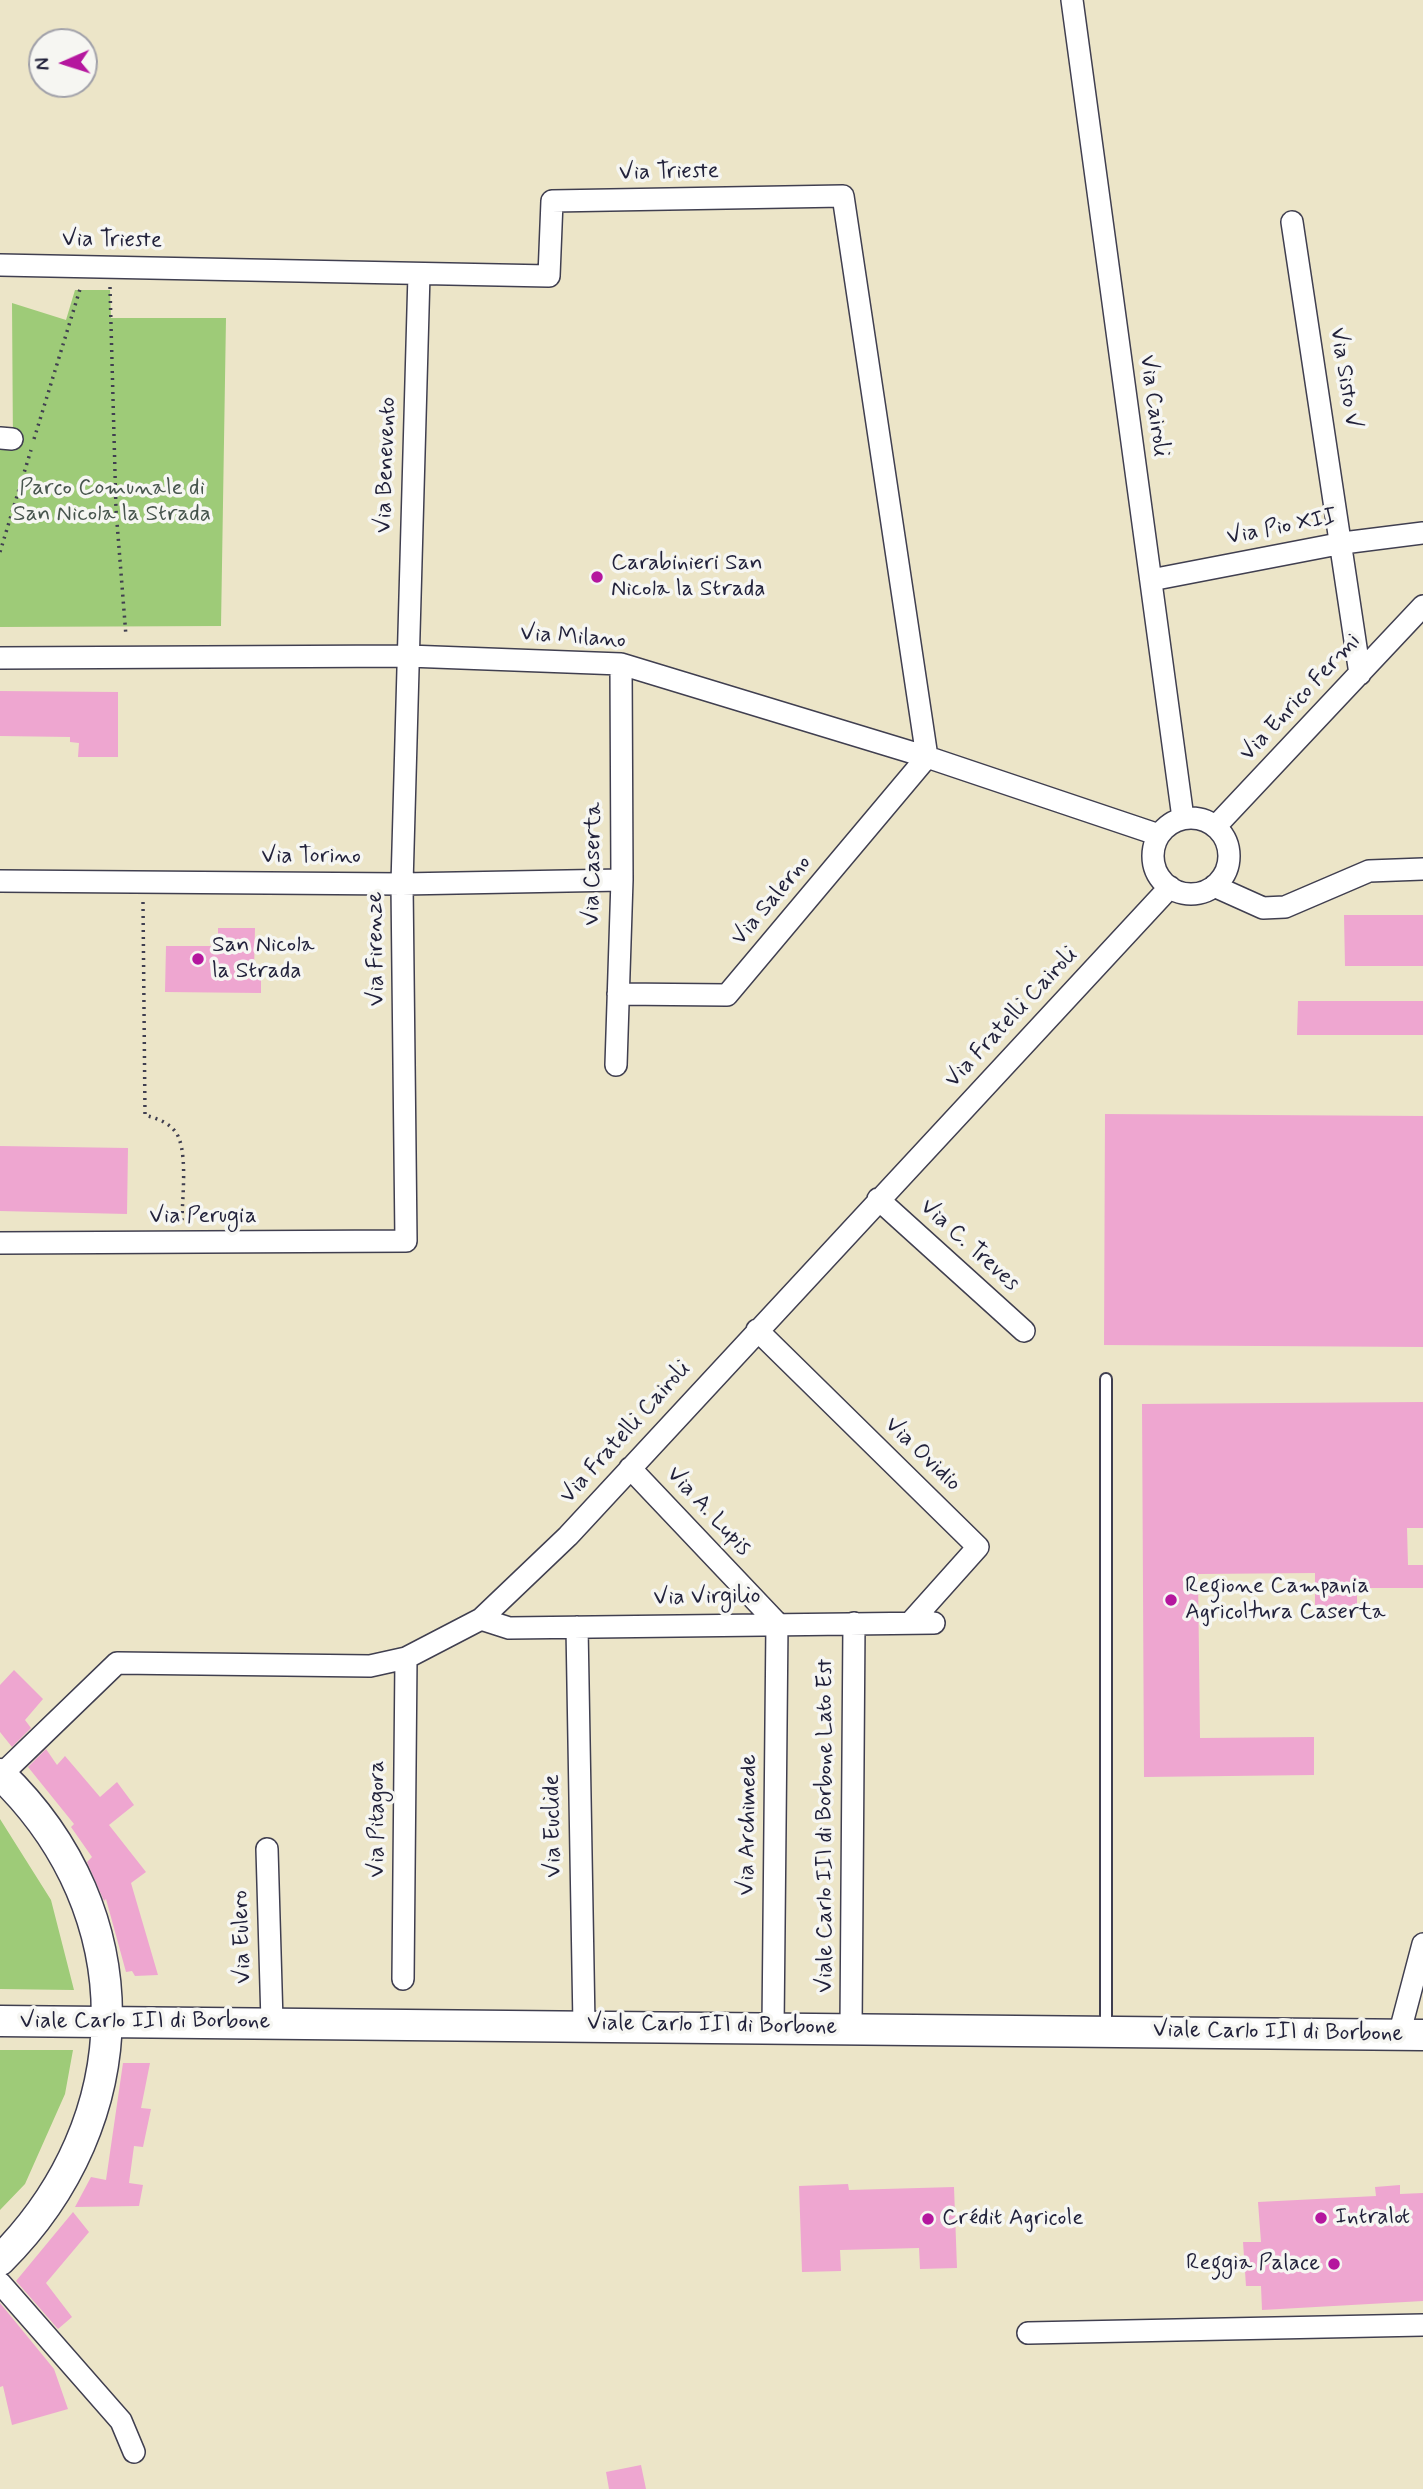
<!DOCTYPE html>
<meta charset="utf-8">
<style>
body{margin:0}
#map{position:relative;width:1423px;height:2489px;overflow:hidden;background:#ece5c8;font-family:Mynerve,sans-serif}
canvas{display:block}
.north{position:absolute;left:28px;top:28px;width:70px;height:70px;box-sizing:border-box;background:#f6f6f2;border:2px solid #a1a1a9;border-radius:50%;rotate:267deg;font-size:19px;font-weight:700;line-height:28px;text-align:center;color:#22223b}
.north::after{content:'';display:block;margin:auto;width:24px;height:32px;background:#b5179e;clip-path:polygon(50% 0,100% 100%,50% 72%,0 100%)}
</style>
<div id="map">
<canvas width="1423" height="2489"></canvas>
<div class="north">N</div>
</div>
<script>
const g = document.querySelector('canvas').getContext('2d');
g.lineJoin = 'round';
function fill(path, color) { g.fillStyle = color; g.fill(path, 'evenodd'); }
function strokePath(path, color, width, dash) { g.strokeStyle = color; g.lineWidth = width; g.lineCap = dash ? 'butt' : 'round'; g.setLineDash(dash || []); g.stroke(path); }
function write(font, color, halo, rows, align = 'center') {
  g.font = font + ' Mynerve,sans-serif'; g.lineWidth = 7; g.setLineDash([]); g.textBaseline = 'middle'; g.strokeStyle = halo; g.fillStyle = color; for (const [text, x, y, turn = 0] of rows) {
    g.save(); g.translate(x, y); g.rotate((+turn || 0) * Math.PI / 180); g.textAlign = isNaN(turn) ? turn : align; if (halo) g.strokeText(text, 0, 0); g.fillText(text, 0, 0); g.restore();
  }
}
fill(new Path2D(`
 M75,290H110L111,318H226L221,626L0,627V449L13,448L12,303L66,320Z
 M0,1819L51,1900L74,1990L0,1989Z
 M0,2050H73L65,2094L25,2184L0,2210Z`), '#9ecb78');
fill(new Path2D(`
 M0,691L118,692V757H78L79,743L70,742V737L0,736Z
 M1344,915H1423V966H1345Z
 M218,928H255L254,970L261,971V993L165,992L166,946H218Z
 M1298,1001H1423V1035H1297Z
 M1105,1114L1423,1116V1347L1104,1345Z
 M0,1146L128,1148L127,1214L0,1211Z
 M1423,1402V1528H1407L1408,1565H1423V1588H1357V1612H1315V1573L1198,1574L1200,1738L1314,1737V1775L1144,1777L1142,1404Z
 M14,1670L43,1699L25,1720L31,1728L12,1747L0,1732V1685Z
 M46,1749L57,1765L65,1756L100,1797L117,1782L134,1805L109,1825L146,1872L131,1883L158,1975L135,1976L132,1971L126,1972L106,1899L104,1901L87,1862L92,1857L71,1827L74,1824L28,1767Z
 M123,2063H150L141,2108L151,2109L143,2147L134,2146L129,2183L143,2185L139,2206L75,2207L91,2177L106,2180Z
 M848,2184L849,2190L954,2187L957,2268L920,2269L919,2248L840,2250L841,2271L802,2272L799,2186Z
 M1400,2185V2194L1423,2193V2301L1262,2310L1261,2286H1246L1243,2242H1261L1258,2202L1376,2196L1375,2187Z
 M73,2212L89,2232L46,2283L72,2317L58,2329L16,2281Z
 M0,2303L54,2369L68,2409L12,2425L3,2386L0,2387Z
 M641,2465L646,2489H609L606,2472Z`), '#eea6d0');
const lane = new Path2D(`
 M1106,2028V1379`);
const street = new Path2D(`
 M1072,0L1183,818
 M1292,222L1360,674
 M0,265L549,276L552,201L843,196L927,757L727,995L618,994
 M0,438L12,439
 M1151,580L1343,543L1423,533
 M0,658L408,656L621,664L927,757L1159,835
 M1153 856a38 38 0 1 1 76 0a38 38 0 1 1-76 0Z
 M1216,826L1423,606
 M0,881L402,884L622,880
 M1214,886L1263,908L1285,907L1369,871L1423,869
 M616,1065L622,880L621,664
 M878,1199L1024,1331
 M0,1243L406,1241L402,884L419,274
 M757,1330L978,1547L910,1623
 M630,1468L777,1623L773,2027
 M481,1619L509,1628L934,1623
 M577,1627L584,2025
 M1,1775L117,1663L370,1666L406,1658L481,1619L568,1536L1170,887
 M267,1849L272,2022
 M403,1979L406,1658
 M851,2028L854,1623
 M1399,2035L1423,1944
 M0,2283L121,2421L134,2452
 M1028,2333L1423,2325`);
const secondary = new Path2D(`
 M0,1774C145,1913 140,2121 0,2260
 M0,2021L1423,2035`);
strokePath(lane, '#403f50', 14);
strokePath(street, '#403f50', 24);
strokePath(secondary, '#403f50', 33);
strokePath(new Path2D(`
 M110,287L116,510L126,636
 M34,439L81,286
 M0,552L31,450
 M143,902L145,1115C155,1118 166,1121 174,1130C189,1146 182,1198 182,1221
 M211,1220V1207`), '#403f50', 3.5, [2, 5]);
strokePath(lane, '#fff', 10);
strokePath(street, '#fff', 21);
strokePath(secondary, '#fff', 30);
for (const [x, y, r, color] of [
 [597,577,7,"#b5179e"],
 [198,959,7,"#b5179e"],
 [1171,1600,7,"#b5179e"],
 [1321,2218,7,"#b5179e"],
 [928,2219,7,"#b5179e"],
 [1334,2264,7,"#b5179e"]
]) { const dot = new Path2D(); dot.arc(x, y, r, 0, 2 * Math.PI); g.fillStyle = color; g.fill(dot); strokePath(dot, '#f6f6f2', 2.5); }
write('23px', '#22223b', '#f6f6f2', [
 ["Via Trieste",669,173,-1],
 ["Via Trieste",112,241,1],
 ["Via Sisto V",1344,378,81],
 ["Via Cairoli",1153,406,82],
 ["Via Benevento",387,465,-88],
 ["Via Pio XII",1282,528,-11],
 ["Via Milano",573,638,4],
 ["Via Enrico Fermi",1301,698,-47],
 ["Via Torino",311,857],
 ["Via Caserta",594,864,-89],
 ["Via Salerno",772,901,-50],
 ["Via Firenze",377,949,-91],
 ["Via Fratelli Cairoli",1012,1018,-47],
 ["Via Perugia",203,1217],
 ["Via C. Treves",969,1246,42],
 ["Via Fratelli Cairoli",626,1433,-48],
 ["Via Ovidio",922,1455,44],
 ["Via A. Lupis",708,1512,47],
 ["Via Virgilio",707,1598,-1],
 ["Via Pitagora",378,1819,-90],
 ["Via Archimede",749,1825,-89],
 ["Via Euclide",554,1826,-91],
 ["Viale Carlo III di Borbone Lato Est",826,1826,-90],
 ["Via Eulero",243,1937,-92],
 ["Viale Carlo III di Borbone",145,2022],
 ["Viale Carlo III di Borbone",712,2026,1],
 ["Viale Carlo III di Borbone",1278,2033,1]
]);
write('23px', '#47554d', '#f6f6f2', [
 ["Parco Comunale di",112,489],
 ["San Nicola la Strada",112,515]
]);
write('23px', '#22223b', '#f6f6f2', [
 ["Carabinieri San",611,564],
 ["Nicola la Strada",611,590],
 ["San Nicola",212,946],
 ["la Strada",212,972],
 ["Regione Campania",1185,1587],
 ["Agricoltura Caserta",1185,1613],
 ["Intralot",1335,2218],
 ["Crédit Agricole",942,2219],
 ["Reggia Palace",1320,2264,"right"]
], 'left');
</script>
